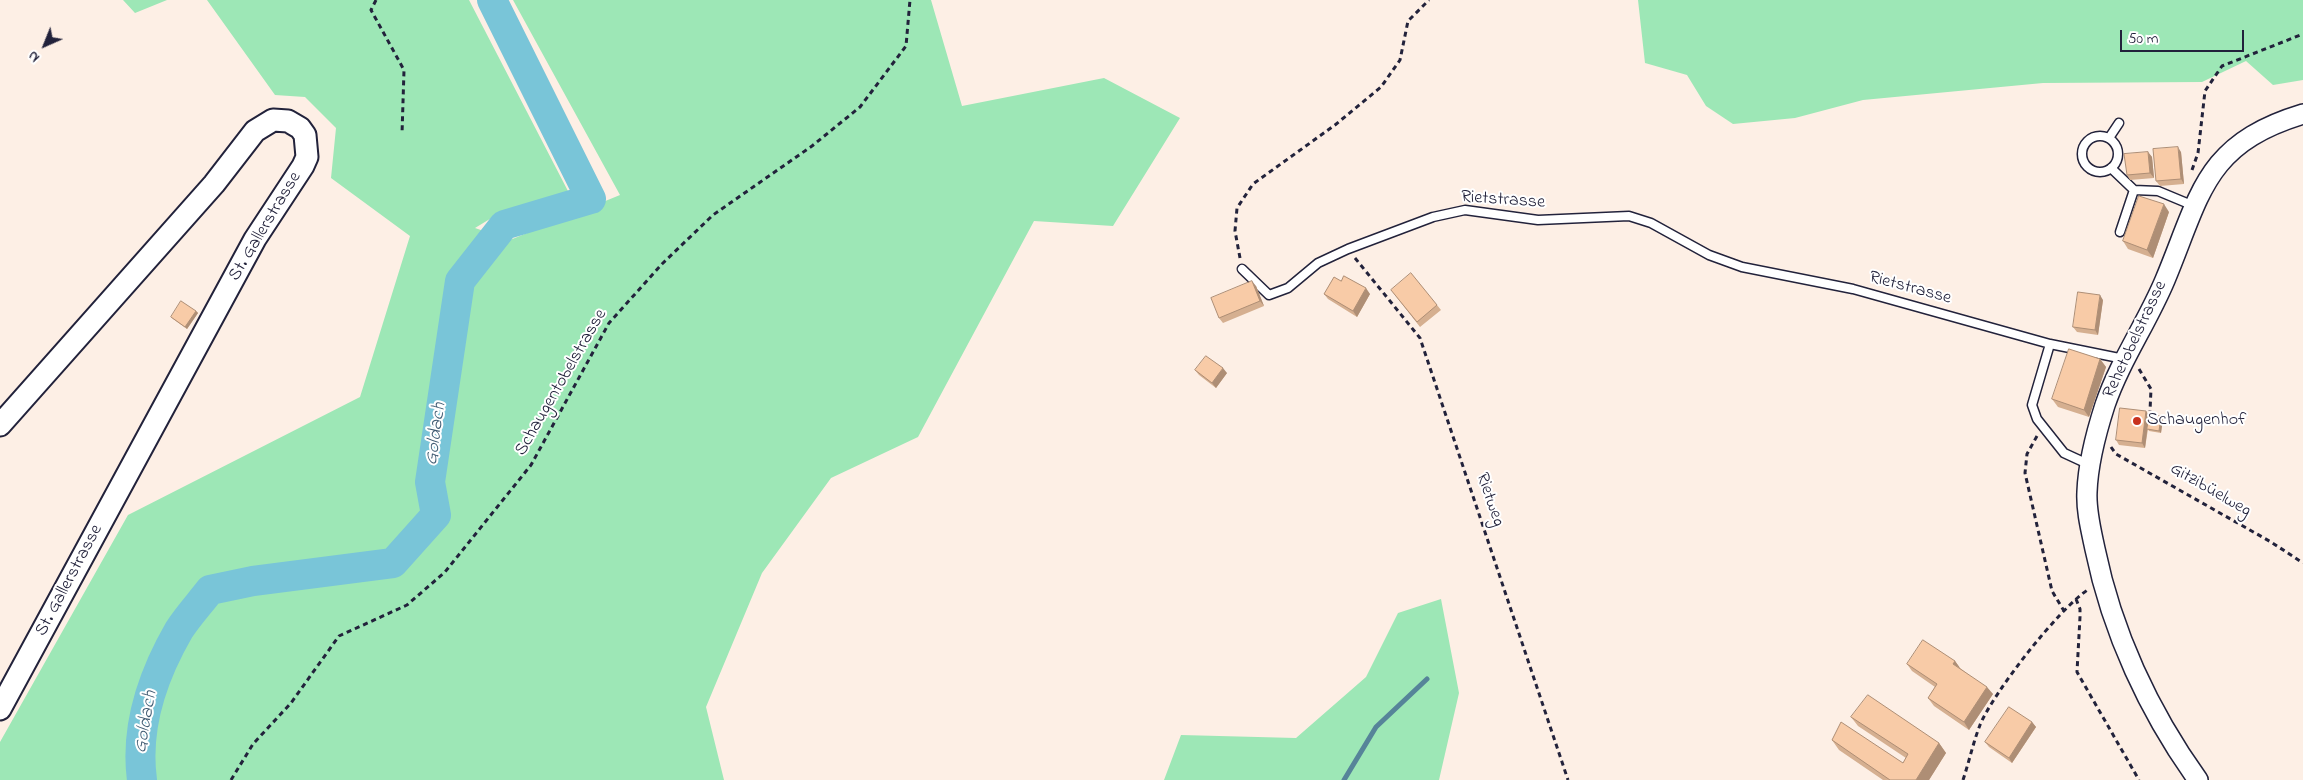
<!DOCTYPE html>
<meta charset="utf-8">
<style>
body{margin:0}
#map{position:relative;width:2303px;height:780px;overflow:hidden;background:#fdefe5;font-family:"Indie Flower",sans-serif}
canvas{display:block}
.north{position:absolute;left:20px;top:20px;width:50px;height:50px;-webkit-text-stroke:4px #fff;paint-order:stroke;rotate:224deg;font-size:14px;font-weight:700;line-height:20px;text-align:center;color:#22223b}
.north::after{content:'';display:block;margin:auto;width:18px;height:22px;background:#22223b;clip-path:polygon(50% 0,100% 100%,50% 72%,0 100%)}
.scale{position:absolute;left:2120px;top:30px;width:124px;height:22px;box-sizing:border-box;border:2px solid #22223b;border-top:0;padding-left:6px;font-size:15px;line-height:18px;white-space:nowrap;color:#22223b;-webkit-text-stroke:4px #fff;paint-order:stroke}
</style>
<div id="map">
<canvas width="2303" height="780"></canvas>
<div class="north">N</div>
<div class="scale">50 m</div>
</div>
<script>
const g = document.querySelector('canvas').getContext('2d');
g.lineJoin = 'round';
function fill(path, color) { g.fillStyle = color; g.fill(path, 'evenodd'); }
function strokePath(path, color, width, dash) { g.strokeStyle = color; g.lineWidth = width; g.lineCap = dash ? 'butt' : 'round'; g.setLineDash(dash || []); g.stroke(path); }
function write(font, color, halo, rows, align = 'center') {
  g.font = font + ' "Indie Flower",sans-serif'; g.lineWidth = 4; g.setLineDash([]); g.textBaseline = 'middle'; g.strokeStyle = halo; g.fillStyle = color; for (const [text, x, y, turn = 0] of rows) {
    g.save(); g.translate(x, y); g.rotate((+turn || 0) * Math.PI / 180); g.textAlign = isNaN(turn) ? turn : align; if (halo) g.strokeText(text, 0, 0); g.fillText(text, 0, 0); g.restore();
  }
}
fill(new Path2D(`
 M123,0H167L135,13Z
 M207,0H469L569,193L503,211L475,228L510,240L620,195L513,0H931L962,106L1104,78L1180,118L1113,226L1034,221L918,437L831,478L762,573L706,707L724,780H0V742L128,515L360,397L410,236L331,178L336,128L305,97L275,95Z
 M1638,0H2303V80L2273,85L2246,61L2202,82L2043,83L1863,100L1795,118L1733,124L1706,106L1687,75L1645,63Z
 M1441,599L1459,693L1439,780H1164L1181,735L1296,738L1366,677L1398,613Z`), '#9de7b6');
strokePath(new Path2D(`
 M1344,780L1376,727L1427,679`), '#568499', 5);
strokePath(new Path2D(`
 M142,780C135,728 153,675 179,630C188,616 200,603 210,590L253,581L393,563L436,515L430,482L460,281L504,225L591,199L492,0`), '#79c5d8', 30);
const service = new Path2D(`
 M2082 154a18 18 0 1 1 36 0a18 18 0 1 1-36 0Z
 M2109,138L2119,123
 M2111,168L2134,190
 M2120,232L2134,190L2158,191L2194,206
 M1242,269L1269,295L1288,288L1318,263L1348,249L1433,217L1465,210L1538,220L1629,216L1651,223L1709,255L1742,267L1853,289L2050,344L2124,359
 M2050,344L2032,405L2037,419L2064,453L2090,465`);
const tertiary = new Path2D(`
 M2198,780C2149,712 2112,632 2095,549C2091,530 2086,511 2087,492C2088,462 2096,433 2105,405C2120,361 2147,323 2165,280C2201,194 2204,144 2303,114`);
const secondary = new Path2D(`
 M0,425L214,184L255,131L273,120L288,121L300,128L305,135L307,157L303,166L255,239L0,709`);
strokePath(service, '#22223b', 11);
strokePath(tertiary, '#22223b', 22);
strokePath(secondary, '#22223b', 25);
strokePath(new Path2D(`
 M376,0L371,10L404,70L402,134
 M2192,170L2198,153L2205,91L2222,66L2303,34
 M1240,258L1235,231L1237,208L1253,184L1335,125L1381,87L1400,60L1408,21L1429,0
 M1355,258L1420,338L1568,780
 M2139,369L2151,389L2150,411
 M2037,436L2027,454L2025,473L2052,591L2064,611
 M2111,447L2116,454L2271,542L2303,563
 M2076,599L2080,609V617L2077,672L2139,780
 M231,780L253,744L291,703L339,636L407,605L445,572L531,465L609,323L662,264L713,215L812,146L860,107L906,46L910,0
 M1963,780C1969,762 1973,743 1980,725C1993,693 2059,608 2089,589`), '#22223b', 3, [5, 4]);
strokePath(service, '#fff', 8);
strokePath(tertiary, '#fff', 19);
strokePath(secondary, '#fff', 21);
fill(new Path2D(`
 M2148,152L2152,157L2154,178L2130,180L2127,175Z
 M2181,152L2184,184L2160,186L2156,181Z
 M2169,212L2153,258L2128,249L2123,241Z
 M1341,281L1370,294L1357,317L1328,299L1324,294Z
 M1256,286L1264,306L1223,323L1219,318Z
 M1391,290L1437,305L1441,310L1420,327Z
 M2103,300L2098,335L2077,332L2073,327Z
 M196,311L198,313L187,329L173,319L171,317Z
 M2100,359L2106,367L2089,417L2058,407L2052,399Z
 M1195,370L1227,373L1216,388L1199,375Z
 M2146,411L2149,416L2163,418L2161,433L2149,431L2148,429L2145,448L2119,445L2116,440Z
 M1955,661L1960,668L1993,694L1969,730L1934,706L1928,698L1935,687L1912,671L1907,664Z
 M1851,717L1939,743L1946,753L1929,780H1883L1839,750L1832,740L1903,763L1906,758L1858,726Z
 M2032,722L2036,727L2012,763L1989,747L1985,742Z`), '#d5af90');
fill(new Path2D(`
 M2178,147L2181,152L2184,184L2181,179Z
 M2148,152L2152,157L2154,178L2150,173Z
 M2164,204L2169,212L2153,258L2147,250Z
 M1252,281L1256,286L1264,306L1260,301Z
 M1366,288L1370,294L1357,317L1353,311Z
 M2100,295L2103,300L2098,335L2095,330Z
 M196,311L198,313L187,329L185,327Z
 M2100,359L2106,367L2089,417L2084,410Z
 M1223,368L1227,373L1216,388L1212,383Z
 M2146,411L2149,416L2145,448L2142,443Z
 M2161,416L2163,418L2161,433L2159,431Z
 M1955,661L1960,668L1953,664Z
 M1987,687L1993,694L1969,730L1964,722Z
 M2032,722L2036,727L2012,763L2009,758Z
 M1939,743L1946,753L1929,780H1916Z`), '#ae8e75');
const building = new Path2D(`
 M2178,147L2181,179L2156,181L2153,149Z
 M2148,152L2150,173L2127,175L2124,154Z
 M2139,196L2164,204L2147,250L2123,241Z
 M1411,273L1437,305L1417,322L1391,290Z
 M1344,276L1366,288L1353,311L1324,294L1334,277L1341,281Z
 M1252,281L1260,301L1219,318L1211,298Z
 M2078,292L2100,295L2095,330L2073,327Z
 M181,301L196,311L185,327L171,317Z
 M2069,349L2100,359L2084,410L2052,399Z
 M1206,356L1223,368L1212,383L1195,370Z
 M2120,408L2146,411L2142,443L2116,440Z
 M2150,414L2161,416L2159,431L2147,429Z
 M1923,640L1955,661L1953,664L1987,687L1964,722L1928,698L1937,684L1907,664Z
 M1868,695L1939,743L1916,780H1890L1832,740L1841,722L1903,763L1908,754L1851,717Z
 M2009,707L2032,722L2009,758L1985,742Z`);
fill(building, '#f8cba7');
strokePath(building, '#ae8e75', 1);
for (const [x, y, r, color] of [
 [2137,421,5,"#c8321e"]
]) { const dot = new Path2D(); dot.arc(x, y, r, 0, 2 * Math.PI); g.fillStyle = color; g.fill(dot); strokePath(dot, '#fff', 2); }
write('18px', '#22223b', '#fff', [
 ["Rietstrasse",1503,201,4],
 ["St. Gallerstrasse",266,227,-59],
 ["Rietstrasse",1910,289,15],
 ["Rehetobelstrasse",2136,340,-65],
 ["Schaugentobelstrasse",562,383,-60],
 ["Gitzibüelweg",2210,491,30],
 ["Rietweg",1489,500,71],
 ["St. Gallerstrasse",70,581,-62]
]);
write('18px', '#22223b', '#fff', [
 ["Schaugenhof",2147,421]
], 'left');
write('italic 19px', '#405b72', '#fff', [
 ["Goldach",437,434,-82],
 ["Goldach",147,722,-80]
]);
</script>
